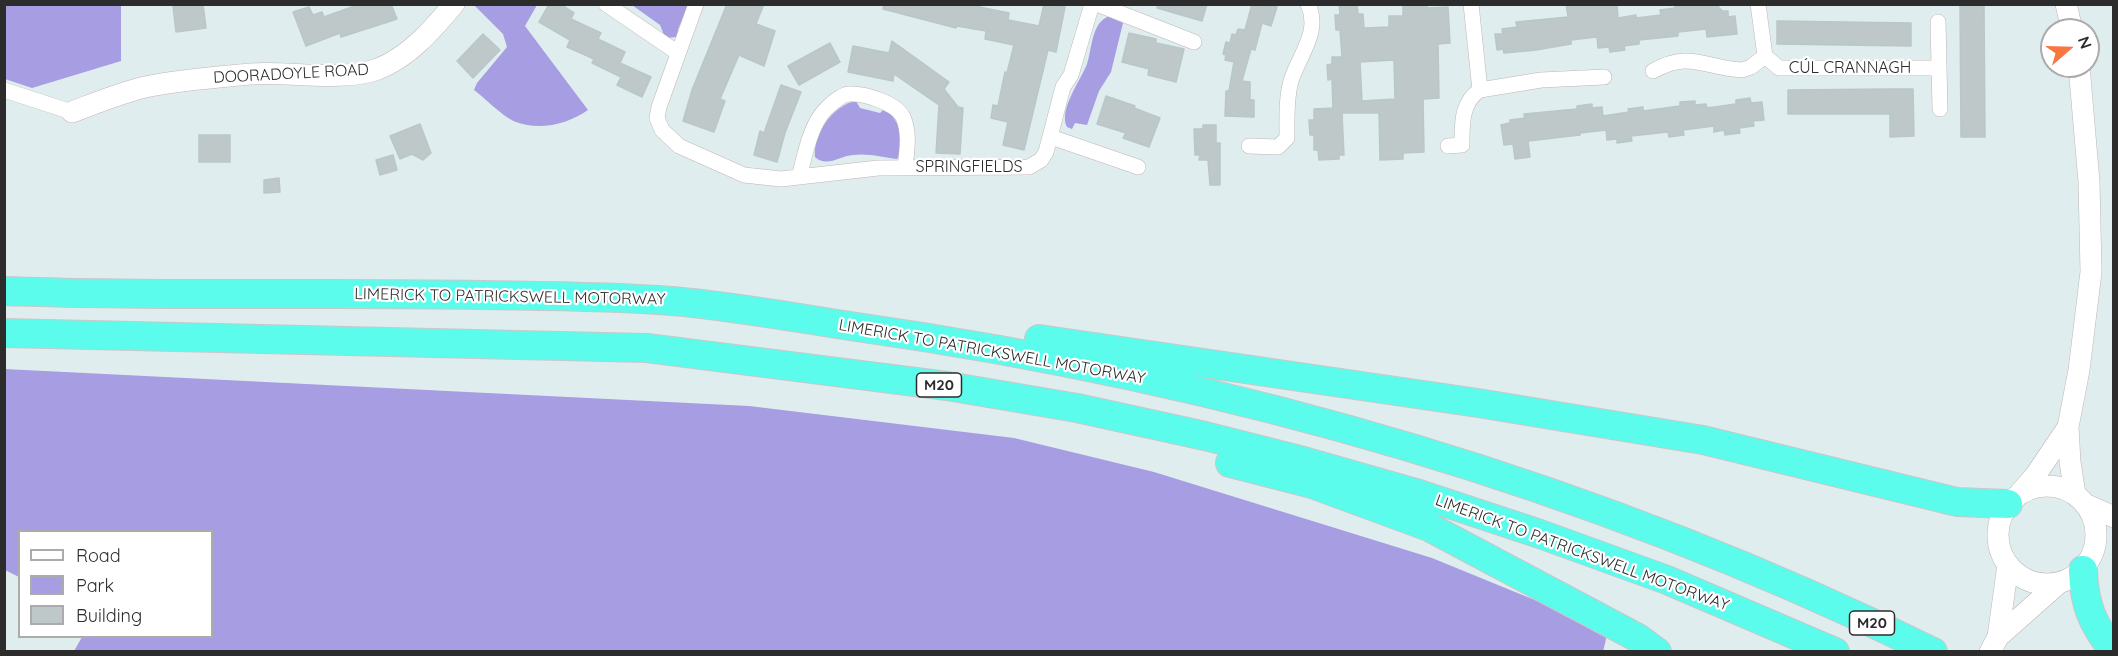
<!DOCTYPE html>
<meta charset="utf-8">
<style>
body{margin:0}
#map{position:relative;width:2118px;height:656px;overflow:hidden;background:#dfedee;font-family:Quicksand,sans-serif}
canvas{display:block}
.frame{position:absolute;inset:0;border:6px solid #2c2c2c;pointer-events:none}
.legend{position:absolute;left:18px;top:530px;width:195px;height:108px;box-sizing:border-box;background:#fff;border:2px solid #ababab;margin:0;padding:8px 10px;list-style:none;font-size:18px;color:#2c2c2c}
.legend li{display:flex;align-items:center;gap:12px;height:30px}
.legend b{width:30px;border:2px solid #ababab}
.north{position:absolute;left:2040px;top:18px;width:60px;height:60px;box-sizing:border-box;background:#fff;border:2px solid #ababab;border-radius:50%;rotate:70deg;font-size:16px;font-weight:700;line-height:24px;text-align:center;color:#2c2c2c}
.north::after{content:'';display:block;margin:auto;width:21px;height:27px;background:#f87642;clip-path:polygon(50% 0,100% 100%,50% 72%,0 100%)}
</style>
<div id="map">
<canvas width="2118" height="656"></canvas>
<div class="frame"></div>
<ul class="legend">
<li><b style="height:8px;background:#fff"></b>Road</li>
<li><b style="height:16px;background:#a69de3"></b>Park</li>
<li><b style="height:16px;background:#bec8c9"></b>Building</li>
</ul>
<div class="north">N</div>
</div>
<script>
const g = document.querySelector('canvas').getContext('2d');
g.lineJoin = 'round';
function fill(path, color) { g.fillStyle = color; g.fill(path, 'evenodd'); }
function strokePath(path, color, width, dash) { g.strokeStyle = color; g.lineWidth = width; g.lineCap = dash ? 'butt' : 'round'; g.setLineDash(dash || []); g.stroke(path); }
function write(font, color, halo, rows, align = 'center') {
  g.font = font + ' Quicksand,sans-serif'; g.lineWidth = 4.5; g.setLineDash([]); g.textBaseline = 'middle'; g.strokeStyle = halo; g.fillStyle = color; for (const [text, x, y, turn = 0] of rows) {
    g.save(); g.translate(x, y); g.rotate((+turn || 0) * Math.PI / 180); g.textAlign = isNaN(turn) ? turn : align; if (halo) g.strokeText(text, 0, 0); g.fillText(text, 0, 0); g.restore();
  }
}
fill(new Path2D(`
 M5,4L121,5V61L32,88L5,79Z
 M474,5H537L525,26L588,110C568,124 540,131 516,122C503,117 486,99 474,90L477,83L507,47L503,34Z
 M632,5H689L678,29L679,33L676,37L667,38L664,35L660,25Z
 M1107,17H1110L1123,23L1111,72L1099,91L1087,125L1075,123L1072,129L1067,127C1058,110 1081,80 1087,64C1092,50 1091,25 1107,17Z
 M856,101L860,108L880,113L885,108C899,121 909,142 897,159C883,157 867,153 853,155C839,156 827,168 815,157C813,134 833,105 856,101Z
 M4,369L749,406L1014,438L1154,472L1432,558L1608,630L1603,652L74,651L82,637L212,636V532H20L19,577L5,570Z`), '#a69de3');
const building = new Path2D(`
 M190,4H203L206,28L176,32L173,6Z
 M360,4H391L397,19L341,37L340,33L306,46L293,12L309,7L313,15L322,12L324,17Z
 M549,4H560L574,13L571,19L601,33L598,39L625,52L620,63L651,77L642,97L617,85L621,77L592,63L594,59L567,47L570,40L539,22Z
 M727,4H764L756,24L775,31L764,66L739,55L720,99L725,101L714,132L683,121L692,90Z
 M884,4H965L1009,13L1008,20L1039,26L1044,4L1065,7L1056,52L1048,50L1024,150L1003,145L1008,122L991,118L993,105L998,106L1005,72L1007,73L1014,45L985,39L986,31L957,26L956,28L883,9Z
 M1158,4H1207L1202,21L1157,8Z
 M1252,4L1277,7L1271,26L1262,23L1255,50L1251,49L1242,81L1250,82V100H1254V117L1225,116L1226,91H1229L1234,62L1225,60L1226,55L1223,54L1226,42L1230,43L1232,34L1236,35L1238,29L1245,30Z
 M1339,4H1357L1358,14H1363L1364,28L1389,27V16H1403V4H1427V8L1448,7L1450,43L1438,44L1439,98L1423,99L1424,152L1403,153V159L1380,160L1379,113H1342L1344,155H1339V159L1319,160L1318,150H1314V135H1310L1309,120H1314V109L1333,108L1332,79L1328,80L1327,65L1332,64V57H1342L1340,30H1336L1335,15H1340ZM1394,60L1395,99L1362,101L1360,62Z
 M1566,4H1617L1618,18L1636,15V18L1661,15L1660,10L1675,8V4H1716L1722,11H1728V17L1735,16L1737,34L1707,37L1706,29L1678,32V36L1639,40V44L1624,46L1625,50L1610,52L1609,47L1598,48L1597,37L1571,40V44L1536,50L1504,53L1503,49L1497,50L1495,34H1503L1502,29L1517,27L1516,22L1568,17Z
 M1960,4H1984L1985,137H1961Z
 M1777,21L1911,23V46L1777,44Z
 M1129,33L1156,39V43L1184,49L1176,82L1148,75L1149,69L1122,62Z
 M483,34L500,50L473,78L457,61Z
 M892,41L949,82L944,89L958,107L963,108L960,154L936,153L939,105L894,74L893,81L848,72L853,46L889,53Z
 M830,43L840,62L799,85L788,66Z
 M781,85L801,92L785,133L777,162L754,155L760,131L764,133Z
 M1890,89H1913L1914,136L1890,137V114H1788V90Z
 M1106,96L1135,106L1134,108L1160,118L1149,147L1123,138L1126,133L1097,124Z
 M1750,98L1751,103L1762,102L1764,120L1753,121L1754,126L1739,128L1740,133L1725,135L1724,130L1714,132V126L1683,130L1684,135L1669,137L1668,132L1631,136L1632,141L1617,143V139L1607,140L1606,130L1580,133V135L1528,141L1530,157L1515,159L1513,144L1504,145L1501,125L1510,123V120L1525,118L1524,114L1577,109V106L1592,104V108L1602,107L1603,116L1629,112L1628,109L1643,107V111L1680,106V102L1695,101V105L1706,104L1707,108L1736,104V100Z
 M420,124L431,153L423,160L412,154L400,159L390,136Z
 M1203,125H1216V143H1220V185H1210L1208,160H1199L1200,155H1195L1194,129H1203Z
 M199,135H230V162H199Z
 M393,155L397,170L380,175L376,160Z
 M279,178L280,192L264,193V180Z`);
fill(building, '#bec8c9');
strokePath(building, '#b8c7c9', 1.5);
const street = new Path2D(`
 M606,4L678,53
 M696,4L659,107L657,118L662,130L679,146L744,175L781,179L878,168L1029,167L1041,160L1046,152L1063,87L1071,75L1092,4
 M1097,4L1194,42
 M1758,4L1765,56
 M1938,22L1940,109
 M1765,56L1779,68H1939
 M1653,71C1690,50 1704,68 1742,70L1751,67L1765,56
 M4,90L72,112
 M1480,90L1541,80L1604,77
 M1051,137L1138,167
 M1249,146L1278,147L1287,138C1287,119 1286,98 1291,81C1299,55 1321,32 1308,4
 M1448,146L1462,145C1462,125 1461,102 1480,90L1471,4
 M799,177C805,155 810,125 826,109C832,103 841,95 849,94C864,93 896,103 903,117C910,133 907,150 905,167`);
const secondary = new Path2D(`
 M2066,4L2072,30
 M72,112C96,103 120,93 145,87C178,80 217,77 250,74C289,71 342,82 378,69C409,57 433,29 454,4
 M1998 535a49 49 0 1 1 98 0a49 49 0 1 1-98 0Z
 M2020,493L2035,476L2068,427
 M2075,494L2070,462L2068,427L2079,370L2091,272L2089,182L2079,66
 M2087,505L2114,517
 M1998,637L2059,583
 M1990,652L1998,637L2008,565`);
const highway = new Path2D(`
 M4,291C164,297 323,292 483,295C546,296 609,296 672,301C731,306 791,317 850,326C1225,379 1592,484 1933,652
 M4,333L647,348L947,386L1077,408L1205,436L1296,459L1419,494L1540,534L1667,580L1835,652
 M1039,339L1478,403L1703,440L1957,502L2008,504
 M1230,463L1312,484L1429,527L1638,638L1657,652
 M2083,570C2084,604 2092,624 2114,651`);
strokePath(street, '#bfb6b2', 16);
strokePath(secondary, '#bfb6b2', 22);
strokePath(highway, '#c8c8c8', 30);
strokePath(street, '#fff', 15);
strokePath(secondary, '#fff', 21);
strokePath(highway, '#5cfced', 28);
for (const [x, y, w] of [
 [939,385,45],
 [1872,623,45]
]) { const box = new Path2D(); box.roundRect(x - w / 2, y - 12, w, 24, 4.5); g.fillStyle = '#fff'; g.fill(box); strokePath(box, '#2c2c2c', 1.5); }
write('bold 15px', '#2c2c2c', null, [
 ["M20",939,385],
 ["M20",1872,623]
]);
write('16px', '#2c2c2c', '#fff', [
 ["CÚL CRANNAGH",1850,68],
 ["DOORADOYLE ROAD",291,74,-3],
 ["SPRINGFIELDS",969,167],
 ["LIMERICK TO PATRICKSWELL MOTORWAY",510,297,1],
 ["LIMERICK TO PATRICKSWELL MOTORWAY",992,352,10],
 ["LIMERICK TO PATRICKSWELL MOTORWAY",1582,553,20]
]);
</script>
